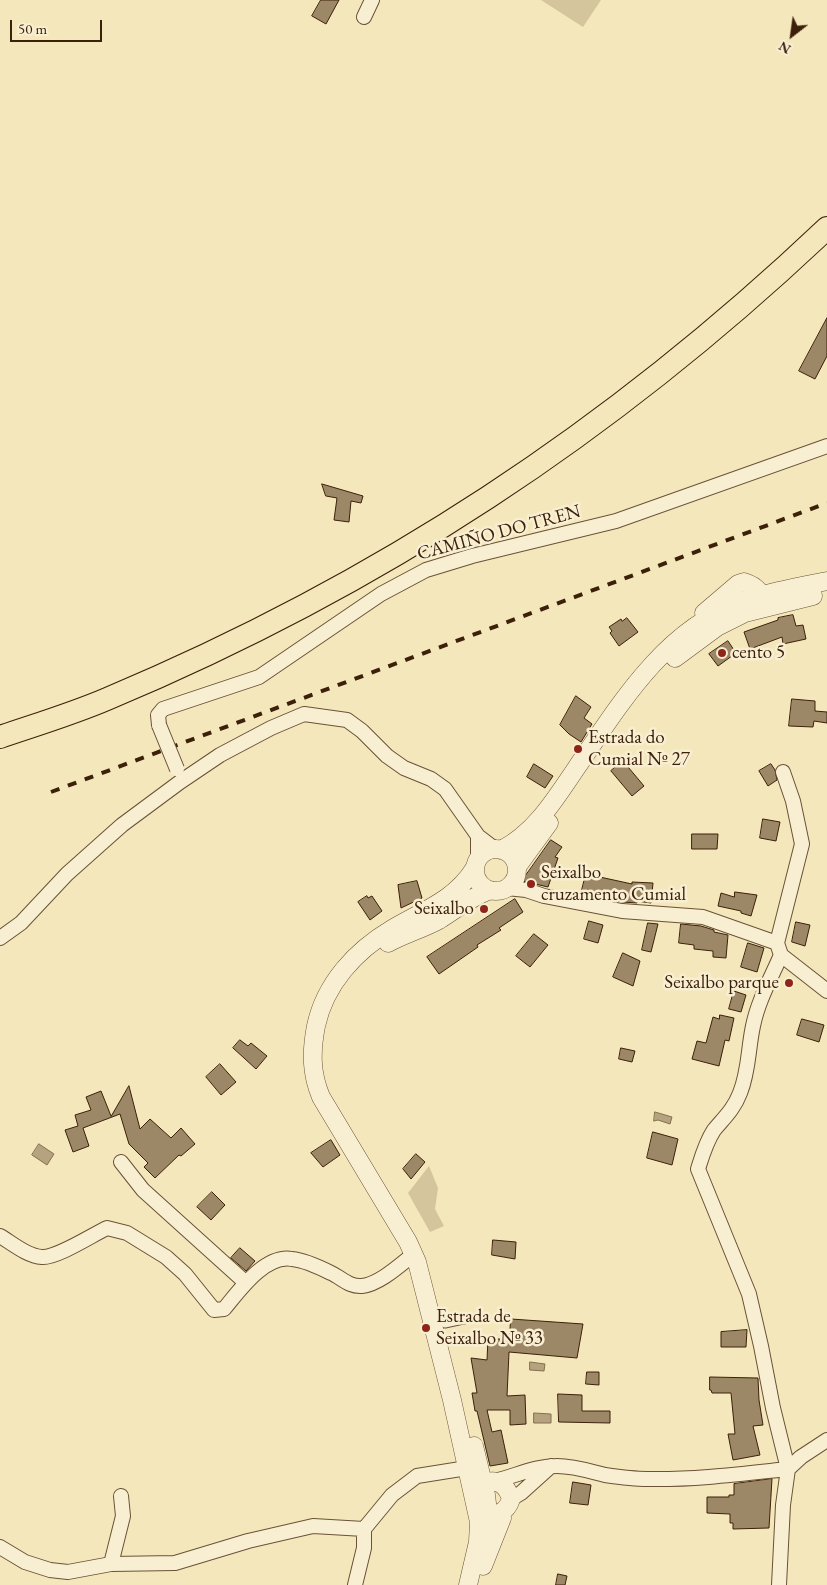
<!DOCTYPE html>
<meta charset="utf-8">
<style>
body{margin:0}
#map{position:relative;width:827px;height:1585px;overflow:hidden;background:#f4e7bb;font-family:"EB Garamond",serif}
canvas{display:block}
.north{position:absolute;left:767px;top:10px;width:50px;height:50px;-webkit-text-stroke:4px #f8efd3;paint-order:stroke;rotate:210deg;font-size:14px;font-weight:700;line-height:20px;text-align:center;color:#3c200a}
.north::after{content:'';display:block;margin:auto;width:18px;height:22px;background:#3c200a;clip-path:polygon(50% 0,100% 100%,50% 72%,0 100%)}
.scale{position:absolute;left:10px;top:20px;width:92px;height:22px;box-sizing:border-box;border:2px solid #3c200a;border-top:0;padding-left:6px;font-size:15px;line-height:18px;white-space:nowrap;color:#3c200a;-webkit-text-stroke:4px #f8efd3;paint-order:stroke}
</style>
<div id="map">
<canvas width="827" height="1585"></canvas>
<div class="north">N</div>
<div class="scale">50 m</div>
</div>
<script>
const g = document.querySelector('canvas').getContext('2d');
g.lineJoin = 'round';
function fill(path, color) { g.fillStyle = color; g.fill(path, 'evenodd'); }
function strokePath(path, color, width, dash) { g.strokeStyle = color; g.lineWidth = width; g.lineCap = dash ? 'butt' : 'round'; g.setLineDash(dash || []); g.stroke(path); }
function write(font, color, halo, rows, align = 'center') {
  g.font = font + ' "EB Garamond",serif'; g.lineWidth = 5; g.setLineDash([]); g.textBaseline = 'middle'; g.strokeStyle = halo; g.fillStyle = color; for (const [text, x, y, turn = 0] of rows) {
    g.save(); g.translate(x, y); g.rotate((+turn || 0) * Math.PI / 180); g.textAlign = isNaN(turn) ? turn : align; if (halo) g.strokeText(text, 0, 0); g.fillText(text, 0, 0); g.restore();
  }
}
fill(new Path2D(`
 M541,0H601L583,27Z
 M429,1166L438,1188L435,1209L444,1226L430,1232L408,1193Z`), '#d5c59d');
const water = new Path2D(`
 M655,1112L672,1117L670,1124L658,1120L654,1121Z
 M39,1144L54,1154L47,1165L32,1155Z
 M530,1362L545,1364L544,1371L530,1370Z
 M534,1413L551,1414V1423H534Z`);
fill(water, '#b5a37f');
strokePath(water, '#856f50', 1);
const building = new Path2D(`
 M321,0H339L326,24L312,16Z
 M827,318V356L815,379L799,371Z
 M322,484L363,496L361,503L351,501L349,522L334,520L337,498L326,496Z
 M793,615L796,626L803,625L806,639L783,644L782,637L750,649L744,632L778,620V618Z
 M627,618L638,632L619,646L610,633L612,631L609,627L621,619L622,621Z
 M728,641L736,653L718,666L709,654Z
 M576,696L591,707L584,718L592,724L581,742L569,734L560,725Z
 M792,699L815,701V711L827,712V723L814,721L813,727L789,726Z
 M623,761L644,786L632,796L611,771Z
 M534,764L553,776L545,788L527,777Z
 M771,764L775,770L777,780L768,786L759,771Z
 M763,819L780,822L776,841L760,838Z
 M692,834H718L717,849H692Z
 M551,840L562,847L555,857L558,858L548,887L522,881Z
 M586,874L632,884V882L653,883L651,903L637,901V903L623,902L581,894Z
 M417,881L422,898L401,908L398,885Z
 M735,892L757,895L751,916L741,913V911L718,906L721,893L734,897Z
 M367,896L368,898L372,896L382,911L370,920L358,902Z
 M515,899L523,912L499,928L501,930L477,945L478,947L439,974L427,957Z
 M589,921L603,925L598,943L584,939Z
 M796,922L810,925L805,946L792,942Z
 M648,923L658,924L651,952L642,950Z
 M681,924L701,926L714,930V932L728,935L726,958L713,957V951L694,949V945L679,943Z
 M534,934L548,945L530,967L516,956Z
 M748,943L764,948L757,972L741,967Z
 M623,953L640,961L633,986L613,977Z
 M734,991L746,995L741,1012L729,1009Z
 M720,1015L734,1018L729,1041L725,1040L719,1066L692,1059L697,1041L706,1043L713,1017L719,1019Z
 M802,1019L824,1025L819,1042L797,1035Z
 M240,1040L248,1046L251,1043L267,1056L256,1069L233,1048Z
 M621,1048L635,1051L632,1062L619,1059Z
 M220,1064L236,1082L221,1095L206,1077Z
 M129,1086L140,1129L150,1119L171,1138L181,1128L195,1144L181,1156L179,1155L155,1178L144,1167L148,1163L129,1144L120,1114L83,1128L89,1146L73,1152L65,1130L78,1126L75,1115L91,1110L86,1097L101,1091L111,1116Z
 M653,1132L678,1139L672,1165L647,1158Z
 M331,1140L340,1155L323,1167L311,1153Z
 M416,1154L425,1162L411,1179L403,1169Z
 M212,1192L225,1205L211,1220L197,1207Z
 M493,1240L516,1242L515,1259L492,1255Z
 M240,1248L255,1261L246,1271L231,1258Z
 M511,1319L583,1324L577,1358L509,1352L507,1396L525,1395L526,1424L510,1425V1410H487L492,1432L501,1430L508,1463L490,1466L477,1411H475L472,1393H477L471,1358L487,1360L488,1338L509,1340Z
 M747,1330L746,1347H721V1332Z
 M587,1372H599V1385L586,1384Z
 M710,1377L758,1378L759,1400L763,1425L753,1426L760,1455L733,1460L728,1434H735L731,1393H712L711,1390H710Z
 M558,1394L582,1395V1411H610V1423L559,1422Z
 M772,1479L769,1528L733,1529V1523H730V1514L707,1513V1497H729V1495H734V1484Z
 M573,1482L591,1485L588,1505L570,1503Z
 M558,1574L567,1576L565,1585H556Z`);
fill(building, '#9c8766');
strokePath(building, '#3c200a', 1);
const service = new Path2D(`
 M445,1324L477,1317`);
const minor = new Path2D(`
 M364,17L372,0
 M159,725L158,715L163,709L259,677L381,594L426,570L472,556L616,521L827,446
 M478,858V836
 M507,888L526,890L544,896L622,911L703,917L777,943L781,955L827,991
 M0,938L21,923L67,874L122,825L180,782L220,755L271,728L304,714L347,720L362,731L387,756L404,768L431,779L445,789L478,836L495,849
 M777,943L802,844L793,801L783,772
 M121,1162L143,1190L245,1282
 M0,1236C12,1243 27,1256 42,1257C57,1258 92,1235 107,1228L127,1233L166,1257L185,1274L214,1310L224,1309C239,1291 265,1254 292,1259C303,1260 321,1268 331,1273C342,1278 349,1287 362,1286C380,1284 401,1264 414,1254
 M788,1469L801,1457L827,1440
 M494,1481C516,1476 535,1466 557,1466C574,1466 589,1471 605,1475C619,1477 633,1479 647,1479C694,1480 741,1474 788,1469
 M511,1499L521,1493L551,1466
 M0,1547L25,1562L50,1570L68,1572L111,1564L175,1563L248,1541L313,1526L364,1529L392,1495L417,1476L467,1468
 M111,1564L123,1516L121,1496
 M355,1585L364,1548V1529
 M779,1585L783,1505L788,1469L773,1408L761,1346L749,1294L698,1169C702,1156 706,1142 714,1130C724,1118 734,1109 740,1093C749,1071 748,1049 753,1026C758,1001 771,978 781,955`);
const tertiary = new Path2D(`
 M704,613L738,584L744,582C753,585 762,590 761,601
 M675,658L717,627L745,613L813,596
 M475 870a21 21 0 1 1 42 0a21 21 0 1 1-42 0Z
 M501,850C535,833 556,798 577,767C620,704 664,631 739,603C768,592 797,587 827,581
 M517,867L549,823
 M388,943C405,934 422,929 439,920C457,909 469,898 490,890
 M474,1446L486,1495L490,1529
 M479,1491L484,1483C497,1478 507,1485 511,1499C507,1512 496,1518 483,1512
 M483,1566L502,1518
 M468,1585L478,1542L479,1522L452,1400L417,1262L408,1242L321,1097C311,1073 311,1052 316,1026C325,984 355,951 392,929C422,911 455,900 474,869`);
const primary = new Path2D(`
 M0,737C35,725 72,714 107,699C379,585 613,431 827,228`);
strokePath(service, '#6a5236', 9);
strokePath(minor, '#6a5236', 16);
strokePath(tertiary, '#6a5236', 19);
strokePath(primary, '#3c200a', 24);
strokePath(service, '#f8efd3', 7);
strokePath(minor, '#f8efd3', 14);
strokePath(tertiary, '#f8efd3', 18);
strokePath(primary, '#f4e7bb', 22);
strokePath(new Path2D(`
 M51,792L827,503`), '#3c200a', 4, [9, 9]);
const minorBridge = new Path2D(`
 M159,725L177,769`);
strokePath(minorBridge, '#6a5236', 16, []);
strokePath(minorBridge, '#f8efd3', 14);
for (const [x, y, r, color] of [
 [722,653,5,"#8f2418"],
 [578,749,5,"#8f2418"],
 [531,884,5,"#8f2418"],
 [484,909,5,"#8f2418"],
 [789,983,5,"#8f2418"],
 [426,1328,5,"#8f2418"]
]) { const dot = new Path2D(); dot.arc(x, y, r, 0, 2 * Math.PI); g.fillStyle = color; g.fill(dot); strokePath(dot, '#f8efd3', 2); }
write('19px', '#3c200a', '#f8efd3', [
 ["CAMIÑO DO TREN",499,533,-15]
]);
write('19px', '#3c200a', '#f8efd3', [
 ["cento 5",732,653],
 ["Estrada do",588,738],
 ["Cumial Nº 27",588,760],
 ["Seixalbo",541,873],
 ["cruzamento Cumial",541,895],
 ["Seixalbo",474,909,"right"],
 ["Seixalbo parque",779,983,"right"],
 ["Estrada de",436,1317],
 ["Seixalbo Nº 33",436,1339]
], 'left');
</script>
